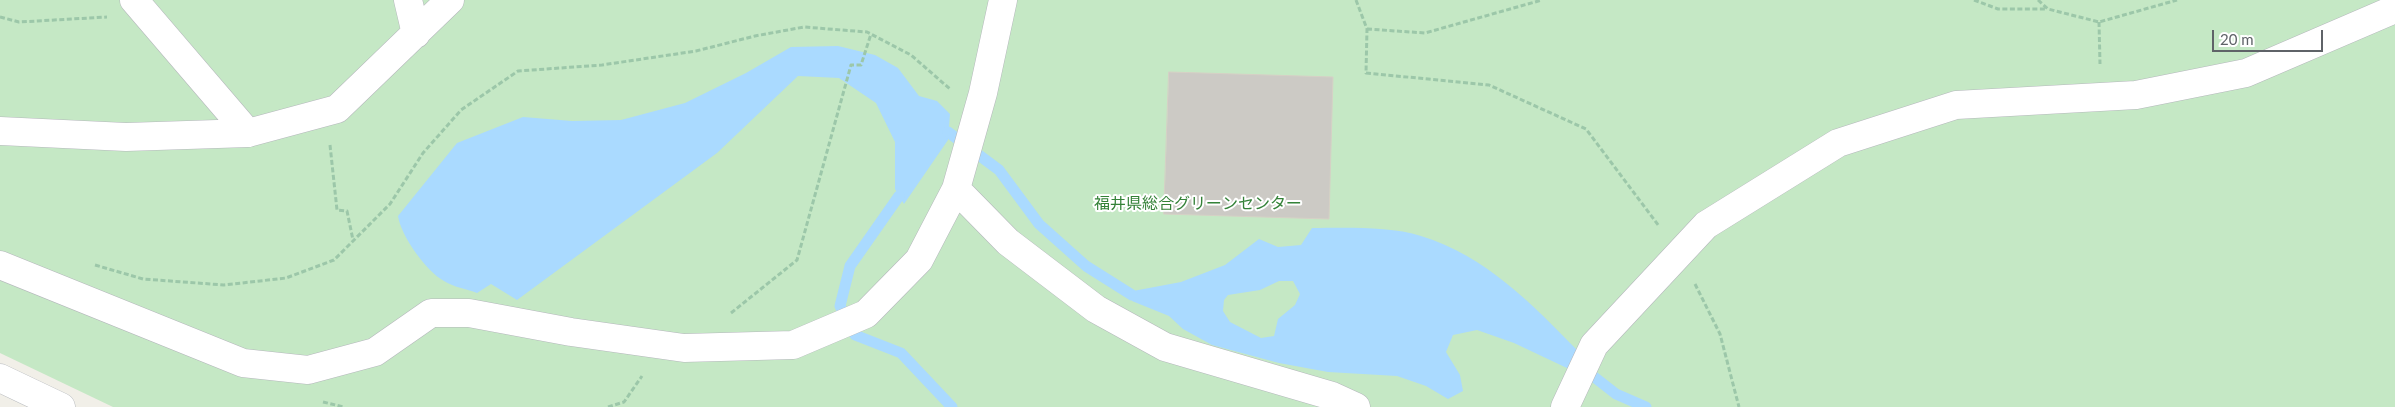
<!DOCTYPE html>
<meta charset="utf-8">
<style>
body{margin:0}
#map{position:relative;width:2395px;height:407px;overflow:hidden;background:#f1efe8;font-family:Lato,sans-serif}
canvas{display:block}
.scale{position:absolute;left:2212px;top:30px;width:111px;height:22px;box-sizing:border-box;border:2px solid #5f6368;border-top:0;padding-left:6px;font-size:15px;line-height:18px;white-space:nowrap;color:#5f6368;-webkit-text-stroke:4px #fff;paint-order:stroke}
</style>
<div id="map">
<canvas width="2395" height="407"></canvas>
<div class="scale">20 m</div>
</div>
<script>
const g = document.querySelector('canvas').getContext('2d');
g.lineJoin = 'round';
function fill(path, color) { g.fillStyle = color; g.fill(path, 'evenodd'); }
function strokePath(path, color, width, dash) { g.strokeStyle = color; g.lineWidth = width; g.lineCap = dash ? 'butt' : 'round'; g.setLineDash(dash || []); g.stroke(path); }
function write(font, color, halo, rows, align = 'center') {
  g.font = font + ' Lato,"Noto Sans JP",sans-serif'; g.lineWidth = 4; g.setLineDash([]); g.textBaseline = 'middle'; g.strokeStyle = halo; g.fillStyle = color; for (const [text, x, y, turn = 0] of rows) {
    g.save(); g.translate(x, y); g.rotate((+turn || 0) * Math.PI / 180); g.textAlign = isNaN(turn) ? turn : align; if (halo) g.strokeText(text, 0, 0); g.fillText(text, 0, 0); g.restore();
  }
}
fill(new Path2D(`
 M0,0H2395V407H113L0,353Z`), '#c5e8c5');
fill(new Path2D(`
 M838,46L875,55L898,68L919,96L937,101L950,114L948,140L904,204L895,189V142L876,103L839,78L798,76L717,153L517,300L491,284L477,293C467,289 453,287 444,281C426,271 401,236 398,216L457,143L523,117L572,121L621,120L685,103L746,73L791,47Z
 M1312,228C1345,228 1389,226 1421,236C1486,256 1532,304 1578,351L1569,369L1514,343L1477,330L1453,335L1446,352L1460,375L1463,391L1448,399L1426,386L1397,376L1328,372L1279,363L1212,345L1183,329L1169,316L1132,301L1133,291L1181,282L1225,265L1259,239L1278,247L1301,245ZM1279,281H1293L1300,294L1295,305L1278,319L1274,336L1261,338L1230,322L1223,311L1224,300L1228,295L1260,290Z`), '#aadaff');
strokePath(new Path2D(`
 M948,132L999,170L1039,224L1086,266L1132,295
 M899,196L850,266L840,306L855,335L901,353L952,407
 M1584,369L1616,394L1646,407`), '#aadaff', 11);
const building = new Path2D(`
 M1169,72L1333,77L1329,219L1164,214Z`);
fill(building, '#cccac5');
strokePath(building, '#d6d1c6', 1);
const minor = new Path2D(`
 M134,0L248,133
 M408,0L416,34
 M0,131L126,137L248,133L337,109L450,0
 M956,189L1008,242L1096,309L1165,347L1332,396L1356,407
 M0,265L243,363L308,370L375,352L431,313H469L571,332L684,348L793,345L866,314L919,260L956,189L983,93L1003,0
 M0,378L61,407
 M1565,407L1594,345L1706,225L1838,143L1956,105L2136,95L2246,73L2395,9`);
strokePath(minor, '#b5b8bc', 29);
strokePath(new Path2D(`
 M1356,0L1367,29L1366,73L1489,85L1586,129L1659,226
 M1974,0L1998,9H2047
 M2038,0L2048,9L2099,22L2177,0
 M0,17L19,22L107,17
 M2099,22L2100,64
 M1367,29L1425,33L1542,0
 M330,145L337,210L347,211L353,240
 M95,265L143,279L224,285L286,278L334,260L390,204L423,153L461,110L518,71L602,65L696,51L755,36L804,27L867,32L911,55L950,89
 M1695,284L1720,334L1739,407
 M731,313L797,260L851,65H861L871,34
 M323,402L344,407
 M608,407L624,402L642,376`), '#9cc7a9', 3, [5, 2.5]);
strokePath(minor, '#fff', 28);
write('16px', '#348238', '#fff', [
 ["福井県総合グリーンセンター",1198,204]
]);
</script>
